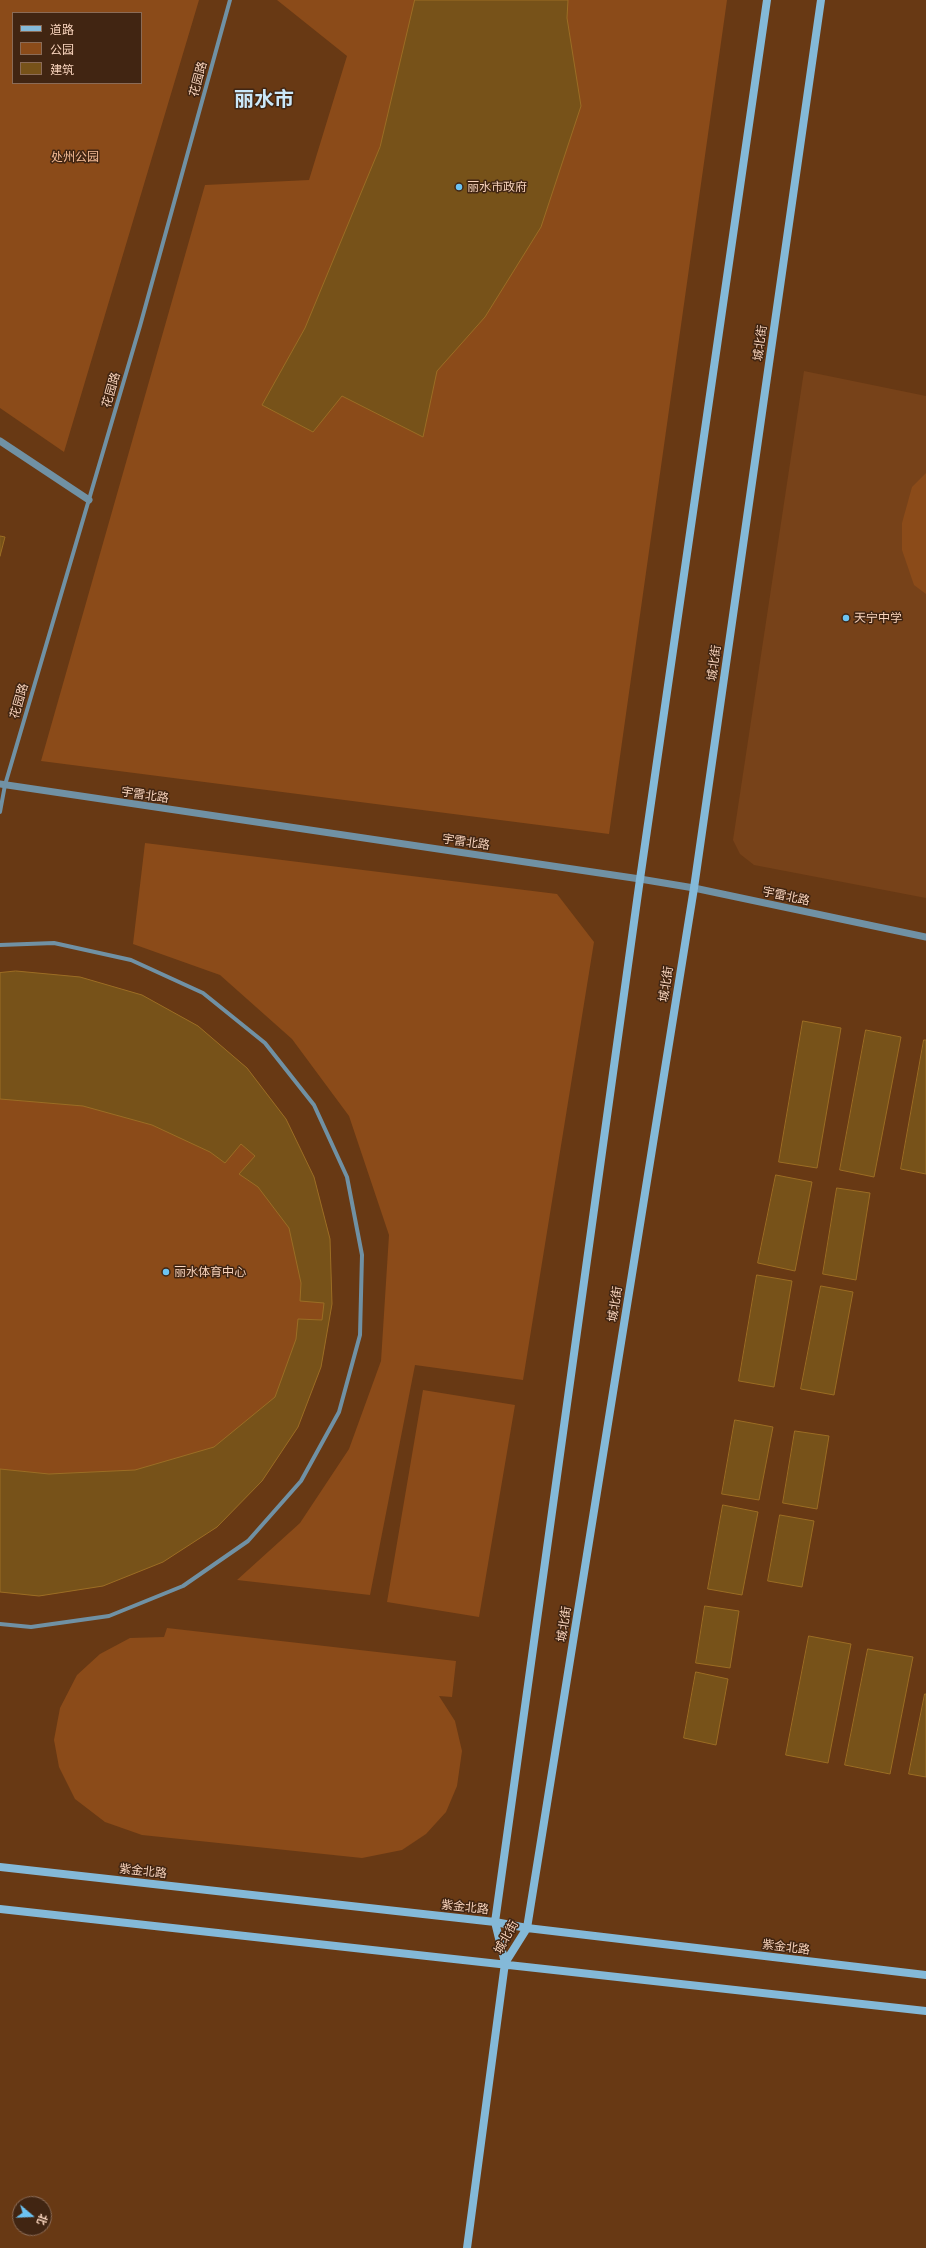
<!DOCTYPE html>
<meta charset="utf-8">
<style>
body{margin:0}
#map{position:relative;width:926px;height:2248px;overflow:hidden;background:#683914;font-family:Ubuntu,"Noto Sans SC",sans-serif}
canvas{display:block}
.legend{position:absolute;left:12px;top:12px;width:130px;height:72px;box-sizing:border-box;background:#412512;border:1px solid #8b6b56;margin:0;padding:5px 7px;list-style:none;font-size:12px;color:#f9d4bd}
.legend li{display:flex;align-items:center;gap:8px;height:20px}
.legend b{width:20px;border:1px solid #8b6b56}
.north{position:absolute;left:12px;top:2196px;width:40px;height:40px;box-sizing:border-box;background:#412512;border:1px solid #8b6b56;border-radius:50%;rotate:109deg;font-size:11px;font-weight:700;line-height:16px;text-align:center;color:#f9d4bd}
.north::after{content:'';display:block;margin:auto;width:14px;height:18px;background:#6cc3f2;clip-path:polygon(50% 0,100% 100%,50% 72%,0 100%)}
</style>
<div id="map">
<canvas width="926" height="2248"></canvas>
<ul class="legend">
<li><b style="height:5px;background:#84b9d8"></b>道路</li>
<li><b style="height:11px;background:#8b4b19"></b>公园</li>
<li><b style="height:11px;background:#775219"></b>建筑</li>
</ul>
<div class="north">北</div>
</div>
<script>
const g = document.querySelector('canvas').getContext('2d');
g.lineJoin = 'round';
function fill(path, color) { g.fillStyle = color; g.fill(path, 'evenodd'); }
function strokePath(path, color, width, dash) { g.strokeStyle = color; g.lineWidth = width; g.lineCap = dash ? 'butt' : 'round'; g.setLineDash(dash || []); g.stroke(path); }
function write(font, color, halo, rows, align = 'center') {
  g.font = font + ' Ubuntu,"Noto Sans SC",sans-serif'; g.lineWidth = 3; g.setLineDash([]); g.textBaseline = 'middle'; g.strokeStyle = halo; g.fillStyle = color; for (const [text, x, y, turn = 0] of rows) {
    g.save(); g.translate(x, y); g.rotate((+turn || 0) * Math.PI / 180); g.textAlign = isNaN(turn) ? turn : align; if (halo) g.strokeText(text, 0, 0); g.fillText(text, 0, 0); g.restore();
  }
}
fill(new Path2D(`
 M804,371L926,396V898L754,865L740,854L733,840Z`), '#774219');
fill(new Path2D(`
 M0,0H199L64,452L0,408ZM13,13H141V83H13Z
 M277,0H727L609,834L41,761L205,185L309,180L347,56Z
 M926,473V594L914,585L902,550V523L912,487Z
 M145,843L557,894L594,942L523,1380L415,1365L370,1595L237,1580L300,1523L349,1449L381,1361L389,1235L349,1116L292,1039L220,975L133,944Z
 M16,971L80,977L142,995L198,1026L247,1068L286,1119L314,1177L330,1239L332,1304L321,1367L298,1427L262,1481L217,1527L163,1562L103,1586L39,1596L0,1592V973Z
 M423,1390L515,1405L479,1617L387,1602Z
 M167,1628L456,1661L452,1697L439,1696L455,1721L462,1751L457,1786L446,1812L426,1834L402,1850L362,1858L142,1835L105,1822L75,1799L59,1767L54,1740L60,1708L77,1675L100,1654L130,1638L164,1637Z`), '#8b4b19');
const building = new Path2D(`
 M415,0H568L567,18L581,106L541,227L485,317L437,371L423,437L342,396L313,432L262,405L305,328L380,147Z
 M0,536L5,537L0,556Z
 M16,971L80,977L142,995L198,1026L247,1068L286,1119L314,1177L330,1239L332,1304L321,1367L298,1427L262,1481L217,1527L163,1562L103,1586L39,1596L0,1592V1469L49,1474L135,1470L214,1447L275,1397L296,1339L298,1319L322,1320L324,1303L300,1301L301,1283L289,1228L258,1187L239,1174L255,1156L241,1144L225,1163L210,1152L152,1125L83,1106L0,1099V973Z
 M803,1021L841,1028L817,1168L779,1162Z
 M866,1030L901,1037L874,1177L840,1170Z
 M924,1040H926V1174L901,1169Z
 M776,1175L812,1182L795,1271L758,1263Z
 M837,1188L870,1193L856,1280L823,1274Z
 M757,1275L792,1281L774,1387L739,1381Z
 M821,1286L853,1292L834,1395L801,1389Z
 M735,1420L773,1427L759,1500L722,1494Z
 M795,1431L829,1436L817,1509L783,1503Z
 M723,1505L758,1512L742,1595L708,1589Z
 M780,1515L814,1521L802,1587L768,1581Z
 M705,1606L739,1611L730,1668L696,1663Z
 M809,1636L851,1644L828,1763L786,1755Z
 M868,1649L913,1657L890,1774L845,1765Z
 M696,1672L728,1679L716,1745L684,1738Z
 M925,1694H926V1777L909,1774Z`);
fill(building, '#775219');
strokePath(building, '#9b6d24', 1);
strokePath(new Path2D(`
 M0,812L5,785L140,326L230,0
 M0,945L54,943L131,960L203,993L265,1043L314,1105L347,1177L362,1255L360,1335L339,1412L301,1481L248,1541L183,1586L109,1616L31,1627L0,1624`), '#7091a4', 4);
strokePath(new Path2D(`
 M0,441L89,500
 M0,784L640,879L694,888L926,937`), '#7091a4', 7);
strokePath(new Path2D(`
 M0,1867L495,1922L527,1928L926,1975
 M0,1909L926,2011
 M505,1963L527,1928L694,888L821,0
 M467,2248L505,1963L495,1922L640,879L767,0`), '#84b9d8', 8);
for (const [x, y, r, color] of [
 [459,187,4,"#6cc3f2"],
 [846,618,4,"#6cc3f2"],
 [166,1272,4,"#6cc3f2"]
]) { const dot = new Path2D(); dot.arc(x, y, r, 0, 2 * Math.PI); g.fillStyle = color; g.fill(dot); strokePath(dot, '#412512', 1.5); }
write('12px', '#f9d4bd', '#412512', [
 ["花园路",198,79,-75],
 ["城北街",760,343,-82],
 ["花园路",111,390,-74],
 ["城北街",714,663,-82],
 ["花园路",19,701,-74],
 ["宇雷北路",145,795,8],
 ["宇雷北路",466,842,8],
 ["宇雷北路",786,896,12],
 ["城北街",666,984,-81],
 ["城北街",615,1304,-81],
 ["城北街",564,1624,-81],
 ["紫金北路",143,1871,6],
 ["紫金北路",465,1907,6],
 ["城北街",506,1937,-61],
 ["紫金北路",786,1947,7]
]);
write('12px', '#f5bc96', '#412512', [
 ["处州公园",75,157]
]);
write('12px', '#f9d4bd', '#412512', [
 ["丽水市政府",467,187],
 ["天宁中学",854,618],
 ["丽水体育中心",174,1272]
], 'left');
write('bold 20px', '#cae8fa', '#412512', [
 ["丽水市",264,99]
]);
</script>
